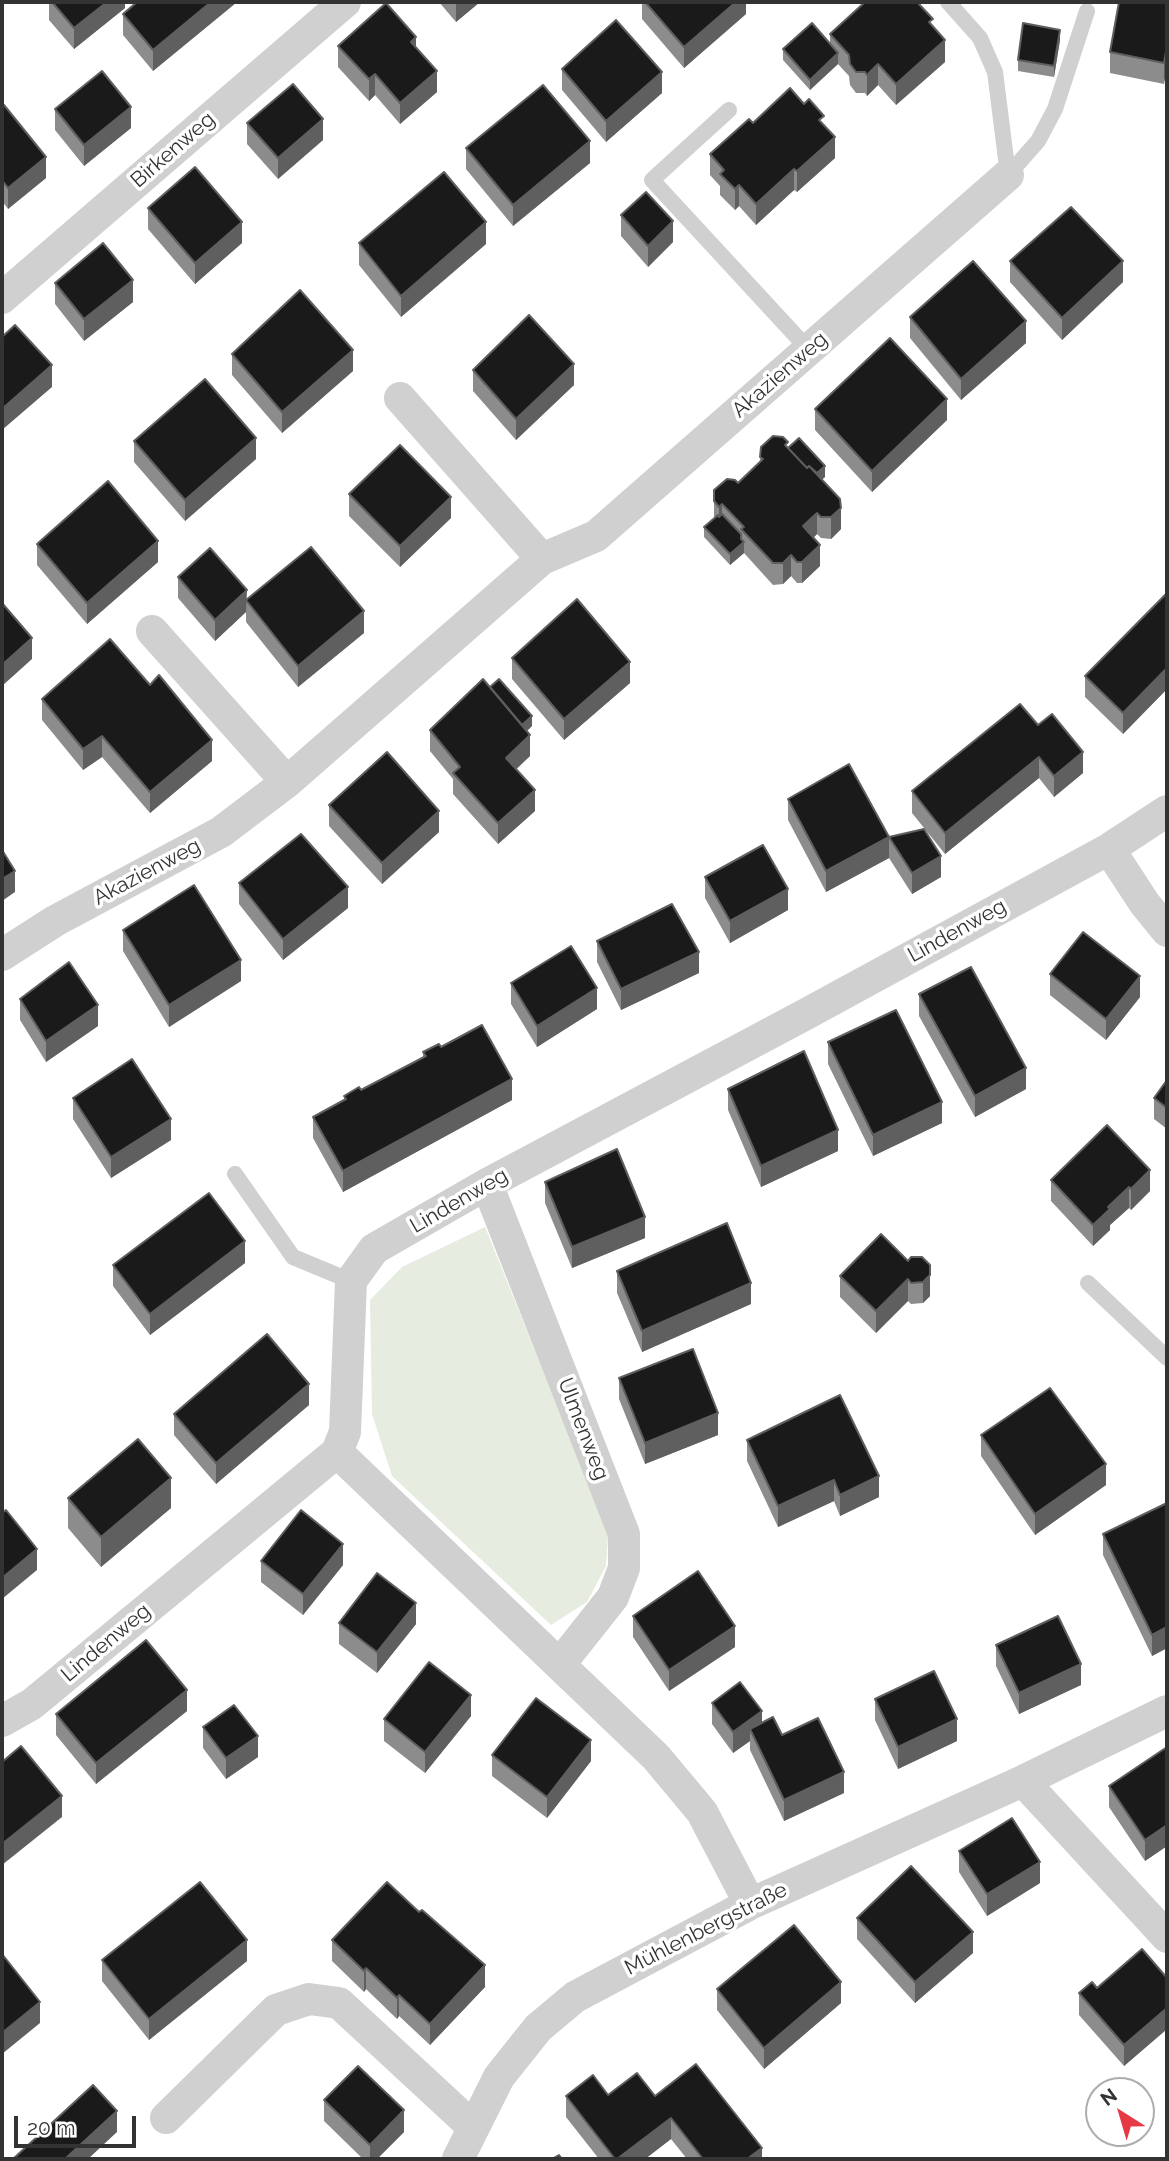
<!DOCTYPE html>
<meta charset="utf-8">
<style>
body{margin:0}
#map{position:relative;width:1169px;height:2161px;overflow:hidden;background:#fff;font-family:Raleway,sans-serif}
canvas{display:block}
.frame{position:absolute;inset:0;border:4px solid #333;pointer-events:none}
.north{position:absolute;left:1085px;top:2077px;width:70px;height:70px;box-sizing:border-box;background:#fff;border:2px solid #adadad;border-radius:50%;rotate:323deg;font-size:19px;font-weight:700;line-height:28px;text-align:center;color:#333}
.north::after{content:'';display:block;margin:auto;width:24px;height:32px;background:#e63946;clip-path:polygon(50% 0,100% 100%,50% 72%,0 100%)}
.scale{position:absolute;left:14px;top:2116px;width:122px;height:32px;box-sizing:border-box;border:4px solid #333;border-top:0;padding-left:9px;font-size:21px;line-height:24px;white-space:nowrap;color:#333;-webkit-text-stroke:5px #fff;paint-order:stroke}
</style>
<div id="map">
<canvas width="1169" height="2161"></canvas>
<div class="frame"></div>
<div class="north">N</div>
<div class="scale">20 m</div>
</div>
<script>
const g = document.querySelector('canvas').getContext('2d');
g.lineJoin = 'round';
function fill(path, color) { g.fillStyle = color; g.fill(path, 'evenodd'); }
function strokePath(path, color, width, dash) { g.strokeStyle = color; g.lineWidth = width; g.lineCap = dash ? 'butt' : 'round'; g.setLineDash(dash || []); g.stroke(path); }
function write(font, color, halo, rows, align = 'center') {
  g.font = font + ' Raleway,sans-serif'; g.lineWidth = 7; g.setLineDash([]); g.textBaseline = 'middle'; g.strokeStyle = halo; g.fillStyle = color; for (const [text, x, y, turn = 0] of rows) {
    g.save(); g.translate(x, y); g.rotate((+turn || 0) * Math.PI / 180); g.textAlign = isNaN(turn) ? turn : align; if (halo) g.strokeText(text, 0, 0); g.fillText(text, 0, 0); g.restore();
  }
}
fill(new Path2D(`
 M485,1227L573,1445L609,1523L606,1566L587,1602L551,1625L392,1476L372,1414L370,1300L402,1267Z`), '#e6ecdf');
strokePath(new Path2D(`
 M948,2L980,38L995,72L1008,175
 M729,110L652,180L809,350
 M1008,175L1038,141L1055,109L1087,11
 M235,1174L293,1257L351,1281
 M1088,1283L1167,1358`), '#d0d0d0', 16);
strokePath(new Path2D(`
 M2,298L345,2
 M400,398L542,559
 M152,631L287,782
 M1109,849L1145,904L1167,931
 M2,955L55,921L221,832L287,782L542,559L596,536L1008,175
 M487,1184L624,1534V1568L613,1597L560,1664
 M337,1452L656,1757L702,1812L750,1904
 M2,1721L32,1704L337,1452L345,1432L351,1281L374,1249L487,1184L808,1013L1109,849L1167,811
 M1023,1781L1167,1937
 M166,2118L276,2010L309,1999L339,2003L473,2127
 M458,2159L499,2077L538,2028L575,1997L750,1904L1023,1781L1167,1711`), '#d0d0d0', 32);
fill(new Path2D(`
 M49,2H125V8L74,49L49,20Z
 M237,2L153,71L123,35V14Z
 M439,2H480L456,22Z
 M642,2H746V14L684,68L642,19Z
 M1167,2L1164,84L1110,73V52Z
 M933,26L945,62L896,105L878,85L867,96L865,93H856L850,85L849,76L838,64L810,90L783,60V49L830,44V34Z
 M1060,40L1054,77L1018,71V60Z
 M338,46L416,49L437,92L400,124L375,95L369,101L338,67Z
 M562,69L662,93L606,142L562,90Z
 M2,107L46,178L8,209L2,201Z
 M55,109L131,128L84,166L55,130Z
 M247,123L323,140L278,179L247,144Z
 M753,123L824,125L835,158L797,192L794,190L756,225L739,206L735,210L720,195V186L710,175V154Z
 M466,148L590,163L513,226L466,169Z
 M148,208L242,243L195,284L148,229Z
 M621,215L673,242L648,267L621,236Z
 M359,243L486,244L401,317L359,265Z
 M1010,261L1123,282L1062,340L1010,282Z
 M55,283L133,302L84,341L55,304Z
 M910,317L1026,343L961,400L910,338Z
 M232,354L353,371L282,433L232,375Z
 M473,370L574,385L516,440L473,391Z
 M815,409L947,420L872,492L815,430Z
 M134,441L256,459L185,521L134,462Z
 M761,447L788,448L825,477L822,479L841,529L831,539L821,538L817,534L813,538L820,566L802,583H797L791,576L783,584L773,585L744,553L730,565L704,537V527L714,518V490L738,483L760,462Z
 M349,494L451,518L400,567L349,516Z
 M37,544L158,562L87,624L37,565Z
 M178,577L247,600L364,633L298,687L246,622V612L215,641L178,598Z
 M1167,593V689L1123,734L1085,697V676Z
 M512,658L630,683L564,740L512,679Z
 M490,687L532,726L527,731L530,756L516,769L535,811L498,844L453,794V779L430,751V730Z
 M42,699L212,761L150,813L102,757L83,770L42,720Z
 M1038,725L1083,773L1054,797L1039,778L945,854L912,813V791Z
 M788,799L889,858L826,892L788,820Z
 M329,805L439,832L382,884L329,826Z
 M889,837L941,877L912,894L889,858Z
 M705,877L788,910L730,943L705,898Z
 M239,883L348,908L283,960L239,904Z
 M123,930L241,981L169,1027L123,951Z
 M597,941L699,973L621,1010L597,962Z
 M1050,974L1140,997L1106,1040L1050,995Z
 M511,983L597,1009L537,1047L511,1004Z
 M919,994L1026,1089L975,1117L919,1016Z
 M20,999L98,1026L46,1062L20,1020Z
 M828,1042L942,1123L873,1156L828,1064Z
 M441,1047L512,1100L343,1192L313,1138V1117L344,1100V1096L361,1090L423,1057V1052Z
 M1167,1080V1129L1154,1119V1098Z
 M728,1089L838,1151L761,1187L728,1110Z
 M73,1098L171,1140L111,1178L73,1119Z
 M1107,1125L1150,1191L1131,1210L1129,1208L1110,1225V1230L1093,1246L1051,1201V1180Z
 M545,1182L645,1238L572,1268L545,1203Z
 M911,1257L930,1296L923,1303L911,1304L908,1301L876,1333L840,1297V1276L908,1261Z
 M245,1263L150,1335L113,1286V1265Z
 M617,1271L751,1304L642,1352L617,1293Z
 M619,1378L718,1435L645,1464L619,1399Z
 M309,1405L216,1484L174,1435V1414Z
 M981,1435L1106,1485L1035,1535L981,1456Z
 M747,1440L879,1497L840,1516L834,1501L778,1527L747,1461Z
 M68,1498L171,1508L101,1567L68,1528Z
 M1167,1503V1648L1152,1656L1103,1555V1534Z
 M261,1561L343,1565L303,1615L261,1582Z
 M633,1616L735,1647L669,1691L633,1637Z
 M339,1623L416,1624L377,1673L339,1644Z
 M996,1645L1081,1685L1019,1714L996,1666Z
 M875,1699L957,1741L898,1769L875,1720Z
 M712,1703L762,1723L782,1735L844,1793L784,1821L750,1750V1741L733,1753L712,1724Z
 M187,1711L96,1784L56,1735V1714Z
 M471,1716L425,1773L384,1741V1719Z
 M203,1727L258,1757L226,1779L203,1748Z
 M1167,1747V1846L1145,1861L1109,1807V1786Z
 M492,1755L591,1761L547,1818L492,1776Z
 M959,1851L1040,1883L987,1916L959,1872Z
 M857,1918L973,1953L915,2003L857,1939Z
 M332,1940L485,1987L430,2045L399,2016L397,2019L366,1989L364,1992L332,1961Z
 M102,1960L247,1961L149,2040L102,1981Z
 M1167,1978V2029L1124,2066L1079,2015V1993L1097,1988Z
 M717,1989L841,2003L764,2069L717,2010Z
 M608,2095L655,2096L762,2159H687L671,2139L645,2159H599L566,2117V2096Z
 M324,2100L404,2132L377,2159H363L324,2121Z`), '#8c8c8c');
fill(new Path2D(`
 M107,2H125V8L74,49V28Z
 M211,2H237L153,71V50Z
 M456,2H480L456,22Z
 M736,2H746V14L684,68V47Z
 M1060,30V40L1054,77V66Z
 M416,37V59L411,42Z
 M945,40V62L896,105V84Z
 M1167,46V67L1164,84V63Z
 M838,53V64L810,90V80Z
 M878,64V85L867,96V75Z
 M437,71V92L400,124V103Z
 M662,72V93L606,142V121Z
 M375,74V95L369,101V79Z
 M131,107V128L84,166V145Z
 M323,119V140L278,179V158Z
 M835,137V158L797,192V171Z
 M590,141V163L513,226V205Z
 M46,157V178L8,209V188Z
 M794,169V190L756,225V204Z
 M739,185V206L735,210V189Z
 M673,221V242L648,267V246Z
 M242,222V243L195,284V263Z
 M486,222V244L401,317V296Z
 M1123,261V282L1062,340V318Z
 M133,280V302L84,341V319Z
 M1026,321V343L961,400V379Z
 M353,350V371L282,433V412Z
 M574,364V385L516,440V419Z
 M52,365V387L2,430V409Z
 M947,399V420L872,492V471Z
 M256,438V459L185,521V500Z
 M825,466V477L811,489V478Z
 M451,497V518L400,567V546Z
 M722,504V525L719,528V507Z
 M841,508V529L831,539V517Z
 M817,513V534L803,548V526Z
 M158,541V562L87,624V603Z
 M744,542V553L730,565V554Z
 M820,545V566L802,583V562Z
 M791,555V576L783,584V563Z
 M247,590L246,612L215,641V620Z
 M364,611V633L298,687V666Z
 M32,638V659L2,686V665Z
 M630,662V683L564,740V719Z
 M1167,668V689L1123,734V713Z
 M532,716V726L516,741V730Z
 M530,735V756L506,779V758Z
 M102,736V757L83,770V749Z
 M212,740V761L150,813V792Z
 M1083,752V773L1054,797V776Z
 M1039,757V778L945,854V833Z
 M535,790V811L498,844V823Z
 M439,811V832L382,884V863Z
 M889,837V858L826,892V871Z
 M941,856V877L912,894V873Z
 M15,871V892L2,901V879Z
 M348,887V908L283,960V939Z
 M788,889V910L730,943V921Z
 M699,952V973L621,1010V989Z
 M241,960V981L169,1027V1005Z
 M1140,976V997L1106,1040V1019Z
 M597,988V1009L537,1047V1026Z
 M98,1005V1026L46,1062V1041Z
 M1026,1068V1089L975,1117V1096Z
 M512,1079V1100L343,1192V1171Z
 M942,1102V1123L873,1156V1135Z
 M171,1119V1140L111,1178V1157Z
 M838,1130V1151L761,1187V1166Z
 M1150,1170V1191L1131,1210V1189Z
 M1129,1187V1208L1110,1225V1230L1093,1246V1225L1108,1207Z
 M645,1217V1238L572,1268V1247Z
 M245,1241V1263L150,1335V1314Z
 M930,1275V1296L923,1303V1282Z
 M908,1279V1301L876,1333V1311Z
 M751,1283V1304L642,1352V1331Z
 M309,1384V1405L216,1484V1463Z
 M718,1413V1435L645,1464V1443Z
 M1106,1464V1485L1035,1535V1514Z
 M879,1476V1497L840,1516V1495Z
 M171,1478V1508L101,1567V1537Z
 M834,1480V1501L778,1527V1506Z
 M343,1544V1565L303,1615V1594Z
 M37,1549V1570L2,1599V1578Z
 M416,1603V1624L377,1673V1652Z
 M735,1626V1647L669,1691V1670Z
 M1167,1627V1648L1152,1656V1635Z
 M1081,1664V1685L1019,1714V1693Z
 M187,1690V1711L96,1784V1763Z
 M471,1695V1716L425,1773V1752Z
 M762,1711V1732L750,1729V1741L733,1753V1732Z
 M957,1719V1741L898,1769V1747Z
 M258,1736V1757L226,1779V1758Z
 M591,1740V1761L547,1818V1797Z
 M844,1772V1793L784,1821V1800Z
 M62,1796V1817L2,1865V1844Z
 M1167,1825V1846L1145,1861V1840Z
 M1040,1862V1883L987,1916V1894Z
 M973,1932V1953L915,2003V1982Z
 M247,1940V1961L149,2040V2019Z
 M485,1965V1987L430,2045V2024Z
 M366,1968V1989L364,1992V1971Z
 M841,1982V2003L764,2069V2048Z
 M399,1995V2016L397,2019V1998Z
 M40,2002V2023L2,2054V2033Z
 M1167,2008V2029L1124,2066V2045Z
 M404,2110V2132L377,2159H370V2145Z
 M117,2111V2132L88,2159H65Z
 M671,2118V2139L645,2159H617Z
 M762,2148V2159H747Z`), '#5f5f5f');
const building = new Path2D(`
 M52,2H107L74,28Z
 M137,2H211L153,50L123,14Z
 M645,2H736L684,47Z
 M865,2H917L933,19L929,22L945,40L896,84L878,64L867,75L865,72H856L850,64L849,55L830,34Z
 M1119,2H1167V46L1164,63L1110,52Z
 M386,3L416,37L411,42L437,71L400,103L375,74L369,79L338,46Z
 M616,20L662,72L606,121L562,69Z
 M812,23L838,53L810,80L783,49Z
 M1023,23L1060,30L1054,66L1018,60Z
 M102,71L131,107L84,145L55,109Z
 M293,84L323,119L278,158L247,123Z
 M543,85L590,141L513,205L466,148Z
 M790,88L804,104L809,99L824,116L819,120L835,137L797,171L794,169L756,204L739,185L735,189L720,174L724,170L710,154L749,119L753,123Z
 M4,105L46,157L8,188L2,180V107Z
 M195,167L242,222L195,263L148,208Z
 M444,172L486,222L401,296L359,243Z
 M646,192L673,221L648,246L621,215Z
 M1071,207L1123,261L1062,318L1010,261Z
 M103,243L133,280L84,319L55,283Z
 M973,261L1026,321L961,379L910,317Z
 M300,290L353,350L282,412L232,354Z
 M529,315L574,364L516,419L473,370Z
 M15,325L52,365L2,409V337Z
 M890,338L947,399L872,471L815,409Z
 M205,379L256,438L185,500L134,441Z
 M773,436L783,437L788,442L785,445L807,468L809,466L811,468L840,499L841,508L831,517H821L817,513L803,526L820,545L802,562H797L791,555L783,563H773L741,529L744,527L722,504L719,507L714,501V490L727,479L735,480L738,483L763,459L760,457L761,447Z
 M799,438L825,466L817,473L809,466L807,468L788,448Z
 M400,445L451,497L400,546L349,494Z
 M108,481L158,541L87,603L37,544Z
 M722,514L741,534V539L744,542L730,554L704,527L718,515L719,517Z
 M311,547L364,611L298,666L246,600Z
 M210,548L247,590L215,620L178,577Z
 M1167,593V668L1123,713L1085,676Z
 M577,599L630,662L564,719L512,658Z
 M2,603L32,638L2,665Z
 M110,639L150,685L159,675L212,740L150,792L102,736L83,749L42,699Z
 M483,679L530,735L506,758L535,790L498,823L453,773L460,767L430,730Z
 M499,679L532,716L522,725L490,687Z
 M1020,704L1038,725L1052,714L1083,752L1054,776L1039,757L945,833L912,791Z
 M387,752L439,811L382,863L329,805Z
 M849,764L889,837L826,871L788,799Z
 M924,829L941,856L912,873L889,837Z
 M301,834L348,887L283,939L239,883Z
 M763,845L788,889L730,921L705,877Z
 M2,850L15,871L2,879Z
 M194,885L241,960L169,1005L123,930Z
 M672,904L699,952L621,989L597,941Z
 M1083,932L1140,976L1106,1019L1050,974Z
 M571,946L597,988L537,1026L511,983Z
 M69,962L98,1005L46,1041L20,999Z
 M971,967L1026,1068L975,1096L919,994Z
 M896,1010L942,1102L873,1135L828,1042Z
 M482,1025L512,1079L343,1171L313,1117L346,1099L344,1096L359,1087L361,1090L426,1056L423,1052L439,1044L441,1047Z
 M804,1051L838,1130L761,1166L728,1089Z
 M132,1059L171,1119L111,1157L73,1098Z
 M1167,1080V1108L1154,1098Z
 M1107,1125L1150,1170L1131,1189L1129,1187L1108,1207L1110,1209L1093,1225L1051,1180Z
 M617,1149L645,1217L572,1247L545,1182Z
 M209,1193L245,1241L150,1314L113,1265Z
 M727,1223L751,1283L642,1331L617,1271Z
 M881,1234L908,1261L911,1257H922L930,1265V1275L923,1282L911,1283L908,1279L876,1311L840,1276Z
 M267,1334L309,1384L216,1463L174,1414Z
 M693,1349L718,1413L645,1443L619,1378Z
 M1050,1388L1106,1464L1035,1514L981,1435Z
 M840,1395L879,1476L840,1495L834,1480L778,1506L747,1440Z
 M138,1439L171,1478L101,1537L68,1498Z
 M1167,1503V1627L1152,1635L1103,1534Z
 M6,1510L37,1549L2,1578V1513Z
 M301,1510L343,1544L303,1594L261,1561Z
 M698,1571L735,1626L669,1670L633,1616Z
 M377,1573L416,1603L377,1652L339,1623Z
 M1058,1616L1081,1664L1019,1693L996,1645Z
 M146,1640L187,1690L96,1763L56,1714Z
 M429,1662L471,1695L425,1752L384,1719Z
 M934,1671L957,1719L898,1747L875,1699Z
 M740,1682L762,1711L733,1732L712,1703Z
 M536,1698L591,1740L547,1797L492,1755Z
 M234,1705L258,1736L226,1758L203,1727Z
 M773,1717L782,1735L818,1718L844,1772L784,1800L750,1729Z
 M21,1746L62,1796L2,1844V1762Z
 M1167,1747V1825L1145,1840L1109,1786Z
 M1012,1818L1040,1862L987,1894L959,1851Z
 M911,1866L973,1932L915,1982L857,1918Z
 M200,1882L247,1940L149,2019L102,1960Z
 M387,1882L419,1912L422,1910L485,1965L430,2024L399,1995L397,1998L366,1968L364,1971L332,1940Z
 M794,1925L841,1982L764,2048L717,1989Z
 M1142,1949L1167,1978V2008L1124,2045L1079,1993L1092,1982L1097,1988Z
 M2,1954L40,2002L2,2033Z
 M696,2064L762,2148L747,2159H703L671,2118L617,2159H615L566,2096L593,2075L608,2095L637,2073L655,2096Z
 M358,2066L404,2110L370,2145L324,2100Z
 M93,2085L117,2111L65,2159H13Z
 M559,2155L562,2159H552Z`);
fill(building, '#1a1a1a');
strokePath(building, '#5f5f5f', 2);
write('21px', '#333', '#fff', [
 ["Birkenweg",173,150,-41],
 ["Akazienweg",780,375,-41],
 ["Akazienweg",147,872,-28],
 ["Lindenweg",957,931,-29],
 ["Lindenweg",459,1201,-30],
 ["Ulmenweg",583,1429,69],
 ["Lindenweg",106,1643,-40],
 ["Mühlenbergstraße",706,1929,-27]
]);
</script>
